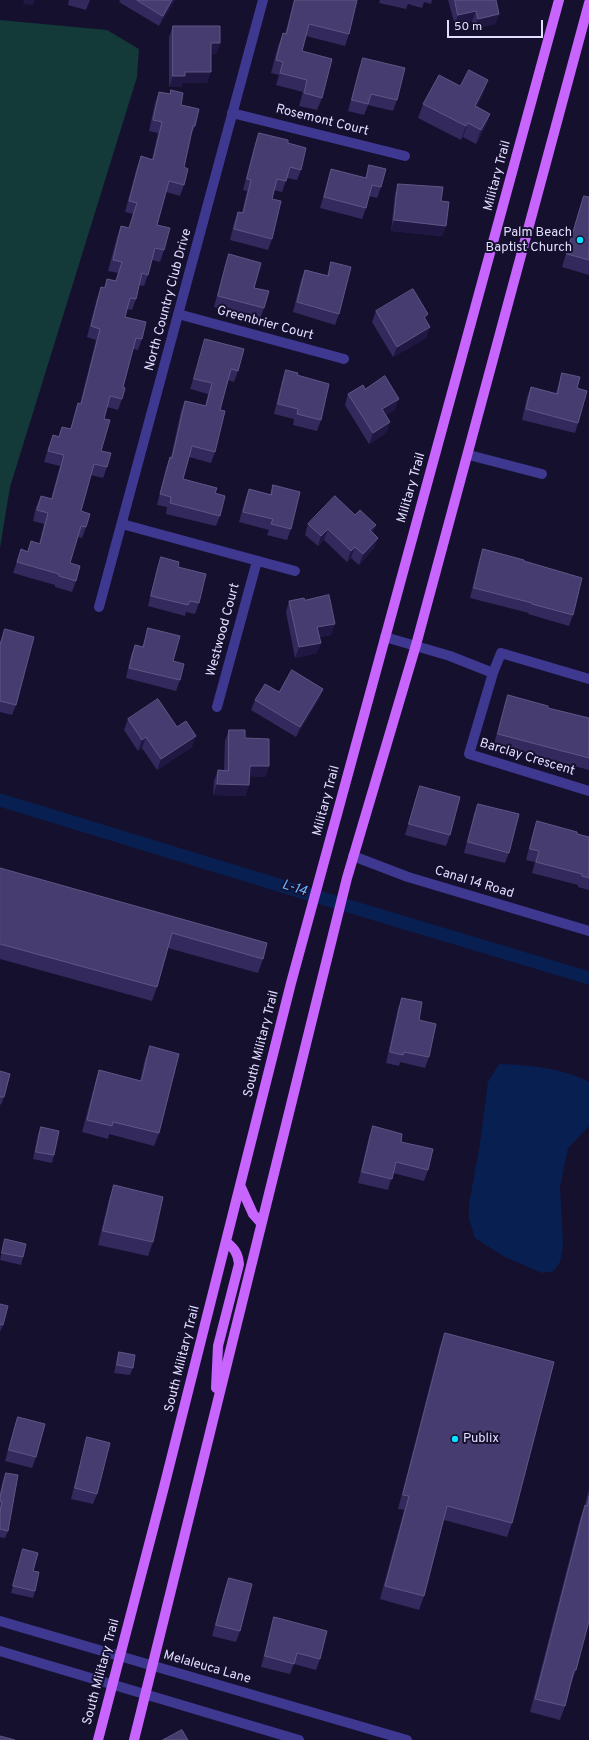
<!DOCTYPE html>
<style>
body{margin:0}
#map{position:relative;width:589px;height:1740px;overflow:hidden;background:#16102f;font-family:Overpass,sans-serif}
canvas{display:block}
.scale{position:absolute;left:447px;top:20px;width:96px;height:18px;box-sizing:border-box;border:2px solid #e2deff;border-top:0;padding-left:5px;font-size:12px;line-height:14px;white-space:nowrap;color:#e2deff;-webkit-text-stroke:3px #16102f;paint-order:stroke}
</style>
<div id="map">
<canvas width="589" height="1740"></canvas>
<div class="scale">50 m</div>
</div>
<script>
const g = document.querySelector('canvas').getContext('2d');
g.lineJoin = 'round';
function fill(path, color) { g.fillStyle = color; g.fill(path, 'evenodd'); }
function strokePath(path, color, width, dash) { g.strokeStyle = color; g.lineWidth = width; g.lineCap = dash ? 'butt' : 'round'; g.setLineDash(dash || []); g.stroke(path); }
function write(font, color, halo, rows, align = 'center') {
  g.font = font + ' Overpass,sans-serif'; g.lineWidth = 4; g.setLineDash([]); g.textBaseline = 'middle'; g.strokeStyle = halo; g.fillStyle = color; for (const [text, x, y, turn = 0] of rows) {
    g.save(); g.translate(x, y); g.rotate((+turn || 0) * Math.PI / 180); g.textAlign = isNaN(turn) ? turn : align; if (halo) g.strokeText(text, 0, 0); g.fillText(text, 0, 0); g.restore();
  }
}
fill(new Path2D(`
 M0,20L107,30L139,49L137,77L10,487L0,548Z`), '#133939');
fill(new Path2D(`
 M499,1064C528,1065 563,1068 589,1082V1126L568,1148L560,1187L563,1246L560,1262L554,1271L542,1273L505,1257L475,1238L469,1218V1204L480,1144L488,1082Z`), '#072051');
strokePath(new Path2D(`
 M0,800L295,890L589,978`), '#072051', 13);
strokePath(new Path2D(`
 M232,113L405,156
 M178,314L344,359
 M469,455L542,474
 M122,524L295,571
 M99,607L263,0
 M385,637L450,656L493,673
 M589,679L501,653L493,673L469,754L589,791
 M217,707L257,561
 M353,856L408,877L589,931
 M0,1621L407,1740
 M0,1651L299,1740`), '#3e3891', 10);
strokePath(new Path2D(`
 M240,1185L253,1214L261,1223
 M216,1388L218,1346L239,1264C238,1253 234,1248 226,1242
 M98,1740L164,1487L291,983L559,0
 M134,1740L347,878L416,645L589,3`), '#c965ff', 10);
fill(new Path2D(`
 M69,0H90L86,10L68,5Z
 M120,0H175L159,26L119,2Z
 M294,0H357L349,34L345,46L306,36L302,51L322,98L317,110L299,106L303,92L276,85L279,75L271,73L278,46L283,33L285,34Z
 M380,0H432L431,4L424,2L422,8L408,4L406,9L379,3Z
 M448,0H496L499,14L495,24L474,29L472,21L455,25Z
 M173,26L220,43L216,54H211L207,83H183L181,87H169V37Z
 M363,58L397,100L393,111L368,105L364,115L348,111L359,68Z
 M488,80L483,94L477,106L490,114L485,127L476,144L463,137L461,140L418,118L423,104L460,86Z
 M171,90L195,126L190,137L184,167V185L180,196L166,192L157,225L164,250L160,262L152,260L148,275L144,286L139,285L136,299L132,310L127,309L125,317L142,339L138,350L133,349L123,387L122,399L118,410L107,407L104,419L101,451L107,467L103,478L91,475L81,511L86,527L82,538L78,537L70,563L76,581L72,592L55,587V585L13,573L21,549L27,551L31,541L39,544L44,524L33,521L36,507L41,496L51,499L60,466L44,462L49,446L53,435L59,436L62,427L70,429L78,403L80,404L96,340L87,337L97,298L101,287L104,288L107,279L115,281L118,273L108,271L117,237L121,226L129,228L133,214L125,212L137,167L141,156L152,159L158,133L149,131L155,103L159,92L169,94Z
 M259,133L288,143L301,170L297,180L287,178L282,192L274,190L272,199V239L268,250L230,240L234,223L238,212L242,213L247,191L243,190L255,143Z
 M369,165L381,187L377,198L369,196L366,208L362,219L320,208L328,180L331,169L365,178Z
 M398,184L441,201L446,226L442,236L391,231L395,194Z
 M584,196L589,197V275L562,267L579,210Z
 M229,254L254,288L264,308L260,319L214,307L225,265Z
 M331,262L339,314L335,325L293,312L301,280L305,270L327,275Z
 M376,311L426,320L430,327L426,338L393,357L372,322Z
 M205,339L238,371L234,382L228,380L220,410L215,452L211,463L189,457L183,479L215,493L220,516L216,526L166,514L167,507L157,505L166,468L170,457H171L181,411L185,401L205,406L208,394L190,389L202,350Z
 M286,370L297,375L321,420L317,431L293,425L294,419L274,414L282,381Z
 M562,373L578,423L575,433L522,420L527,397L531,387L556,393Z
 M365,389L395,410L386,415L390,422L386,433L369,444L345,405L348,394Z
 M273,485L291,529L287,540L267,535L269,530L239,522L245,500L249,489L270,494Z
 M355,515L376,525L373,533L378,538L374,548L359,565L351,558L347,562L324,540L318,546L305,535L308,524Z
 M483,549L524,561L573,615L569,626L528,614L529,613L470,598L479,560Z
 M161,557L178,567L199,603L195,614L186,612L185,616L148,606L157,568Z
 M305,600L331,635L320,637L317,653L295,658L286,612L289,601Z
 M148,628L180,680L176,691L126,678L131,655L135,645L142,647Z
 M5,629L16,705L12,715L0,712V642Z
 M323,689L319,699L296,737L251,710L255,700L279,692Z
 M508,695L548,708L589,718V770L494,744L504,706Z
 M128,719L177,727L192,747L157,770L142,748L138,751L124,730Z
 M229,730L245,738L269,766L265,777L250,776L249,785L245,796L213,795L214,781L218,770L224,771L225,741Z
 M420,786L450,835L446,846L405,835L416,797Z
 M478,804L509,853L505,863L464,853L474,814Z
 M537,821L577,834L589,837V890L578,887V885L532,873L535,862L526,860L533,832Z
 M0,868L263,959L258,973L168,948L157,987L152,1001L0,959Z
 M402,998L419,1020L429,1057L425,1068L400,1062L399,1066L386,1063L398,1008Z
 M150,1046L159,1133L154,1146L109,1134L108,1139L82,1132L95,1083L99,1070L140,1081L145,1059Z
 M0,1071L4,1097L1,1105L0,1104Z
 M373,1126L401,1142L428,1170L424,1181L393,1173L388,1190L358,1183L369,1137Z
 M41,1127L54,1155L52,1163L33,1159L38,1134Z
 M114,1185L153,1242L148,1256L98,1245L109,1199Z
 M5,1239L23,1257L21,1265L0,1260L3,1246Z
 M0,1304L3,1325L0,1332Z
 M445,1333L512,1523L507,1537L444,1520L424,1596L419,1610L380,1599L404,1510L398,1509L440,1346Z
 M119,1352L133,1368L130,1375L114,1373L117,1359Z
 M18,1417L36,1457L32,1468L5,1461L14,1427Z
 M87,1437L97,1494L93,1504L71,1499L84,1448Z
 M6,1473L8,1531L5,1538L0,1537V1493L3,1480Z
 M589,1489V1621L576,1670L571,1684L565,1706L560,1720L530,1712L580,1519L585,1505Z
 M23,1549L33,1571L35,1591L33,1598L11,1593L21,1556Z
 M229,1578L240,1631L236,1642L212,1636L225,1588Z
 M274,1617L320,1659L316,1670L294,1664L290,1674L261,1667L271,1628Z`), '#34295d');
fill(new Path2D(`
 M24,0H35L33,5L23,4Z
 M172,0H175L159,26L163,16Z
 M476,11L472,21L455,25L458,15Z
 M499,14L495,24L474,29L478,19Z
 M211,43H220L216,54H207Z
 M185,72H211L207,83H183L181,87H169L173,76Z
 M488,80L483,94L470,119L475,106Z
 M490,114L485,127L476,144L481,130Z
 M468,123L463,137L461,140L466,126Z
 M394,220L446,226L442,236L391,231Z
 M428,314L424,325V317Z
 M430,327L426,338L393,357L397,347Z
 M399,399L395,410L378,420L382,409Z
 M390,422L386,433L369,444L373,433Z
 M376,525L372,535L370,530Z
 M328,529L324,540L318,546L321,536Z
 M378,538L374,548L359,565L363,554Z
 M355,547L351,558L347,562L351,551Z
 M335,624L331,635L314,638L317,627Z
 M321,643L317,653L295,658L299,647Z
 M323,689L319,699L296,737L300,727Z
 M196,736L192,747L157,770L161,759Z
 M146,737L142,748L138,751L142,740Z
 M250,766H269L265,777L246,776Z
 M217,784L249,785L245,796L213,795Z`), '#201743');
const building = new Path2D(`
 M137,0H172L163,16Z
 M295,0H357L349,34L309,24L302,51L332,59L322,98L304,93L307,80L280,73L283,62L276,60L283,33L286,34Z
 M455,0H496L499,14L478,19L476,11L458,15Z
 M173,26H220V43H211V72H185V76H173Z
 M363,58L405,68L397,100L371,94L368,104L352,100Z
 M469,70L488,80L475,106L490,114L481,130L468,123L466,126L423,104L439,75L460,86Z
 M171,90L183,93L181,105L199,109L195,126H193L184,167L188,169L184,185L169,181L157,225L170,228L164,250L155,248L148,275L142,273L136,299L130,298L125,317L146,322L142,339L136,338L123,387L125,388L122,399L110,396L104,419L110,420L101,451L111,453L107,467L94,464L81,511L90,514L86,527L81,526L70,563L80,566L76,581L59,576V574L17,562L21,549L28,552L31,541L40,544L48,513L37,510L41,496L52,499L64,455L48,451L53,435L59,437L62,427L71,429L78,403L81,404L100,329L91,326L101,287L105,288L107,279L116,281L122,262L113,260L121,226L129,228L137,203L129,201L141,156L153,160L162,122L153,120L159,92L170,94Z
 M259,133L288,140V143L306,148L301,170L290,167L286,181L277,179L272,199L281,201L272,239L234,229L238,212L243,213L251,180L247,179Z
 M369,165L386,169L381,187L372,185L366,208L324,197L331,169L366,178Z
 M398,184L443,187L441,201L449,202L446,226L394,220Z
 M584,196L589,197V260L567,254Z
 M229,254L261,263L254,288L269,291L264,308L218,296Z
 M331,262L351,267L339,314L297,302L305,270L328,276Z
 M413,289L428,314L424,317L430,327L397,347L376,311Z
 M205,339L244,349L238,371L231,369L220,410L225,411L215,452L192,446L183,479L217,488L215,493L225,496L220,516L170,503L171,497L160,494L170,457L172,458L185,401L206,406L212,383L194,379Z
 M286,370L298,373L297,375L329,384L321,420L297,414L298,409L278,404Z
 M562,373L580,377L577,388L587,391L578,423L526,409L531,387L557,394Z
 M385,376L399,399L382,409L390,422L373,433L348,394L363,385L365,389Z
 M273,485L300,492L291,529L271,524L273,519L243,512L249,489L271,495Z
 M335,496L355,515L360,510L376,525L370,530L378,538L363,554L355,547L351,551L328,529L321,536L308,524Z
 M483,549L524,560V561L582,578L573,615L532,604V603L474,588Z
 M161,557L179,562L178,567L206,574L199,603L190,601L188,605L151,596Z
 M329,595L335,624L317,627L321,643L299,647L289,601L304,598L305,600Z
 M148,628L180,636L173,661L184,664L180,680L129,668L135,645L143,647Z
 M5,629L34,637L16,705L0,701V646Z
 M292,670L323,689L300,727L255,700L265,684L279,692Z
 M508,695L548,706V708L589,718V758L498,734Z
 M158,699L177,727L186,721L196,736L161,759L146,737L142,740L128,719Z
 M229,730H245V738L269,739V766H250L249,785L217,784L218,770L228,771Z
 M420,786L460,797L450,835L409,824Z
 M478,804L519,814L509,853L468,842Z
 M537,821L577,832V834L589,837V878L582,876V874L536,862L539,851L530,849Z
 M0,868L267,943L263,959L172,933L157,987L0,944Z
 M402,998L422,1002L419,1020L436,1024L429,1057L404,1052L403,1055L390,1052Z
 M150,1046L179,1054L159,1133L113,1122L112,1126L87,1120L99,1070L141,1081Z
 M0,1071L10,1074L4,1097H0Z
 M373,1126L402,1134L401,1142L433,1149L428,1170L396,1162L392,1179L362,1172Z
 M41,1127L59,1131L54,1155L36,1152Z
 M114,1185L163,1197L153,1242L103,1231Z
 M5,1239L26,1244L23,1257L2,1253Z
 M0,1304L8,1306L3,1325L0,1324Z
 M445,1333L554,1362L512,1523L447,1506L424,1596L385,1586L409,1496L403,1495Z
 M119,1352L135,1355L133,1368L117,1365Z
 M18,1417L45,1424L36,1457L9,1450Z
 M87,1437L110,1443L97,1494L75,1488Z
 M6,1473L18,1475L8,1531L0,1529V1512L2,1502L0,1501V1498Z
 M589,1496V1621L576,1670H574L565,1706L535,1699L585,1505L587,1506Z
 M23,1549L38,1553L33,1571L39,1572L35,1591L13,1586Z
 M229,1578L252,1584L240,1631L216,1625Z
 M274,1617L327,1631L320,1659L297,1653L294,1664L265,1656Z
 M182,1730L188,1740H163Z
 M0,1736L15,1740H0Z`);
fill(building, '#473c6f');
strokePath(building, '#5f5685', 1);
for (const [x, y, r, color] of [
 [580,240,4,"#0ae0ff"],
 [455,1439,4,"#0ae0ff"]
]) { const dot = new Path2D(); dot.arc(x, y, r, 0, 2 * Math.PI); g.fillStyle = color; g.fill(dot); strokePath(dot, '#16102f', 1.5); }
write('13px', '#e2deff', '#16102f', [
 ["Rosemont Court",322,121,14],
 ["Military Trail",498,176,-75],
 ["North Country Club Drive",169,300,-75],
 ["Greenbrier Court",265,324,15],
 ["Military Trail",412,488,-74],
 ["Westwood Court",224,630,-75],
 ["Barclay Crescent",527,758,17],
 ["Military Trail",327,801,-75],
 ["Canal 14 Road",474,883,17],
 ["South Military Trail",262,1044,-76],
 ["South Military Trail",183,1359,-76],
 ["Melaleuca Lane",207,1668,16],
 ["South Military Trail",102,1672,-75]
]);
write('13px', '#e2deff', '#16102f', [
 ["Palm Beach",572,233],
 ["Baptist Church",572,248],
 ["Publix",463,1439,"left"]
], 'right');
write('italic 14px', '#6cb7ff', '#16102f', [
 ["L-14",294,889,17]
]);
</script>
